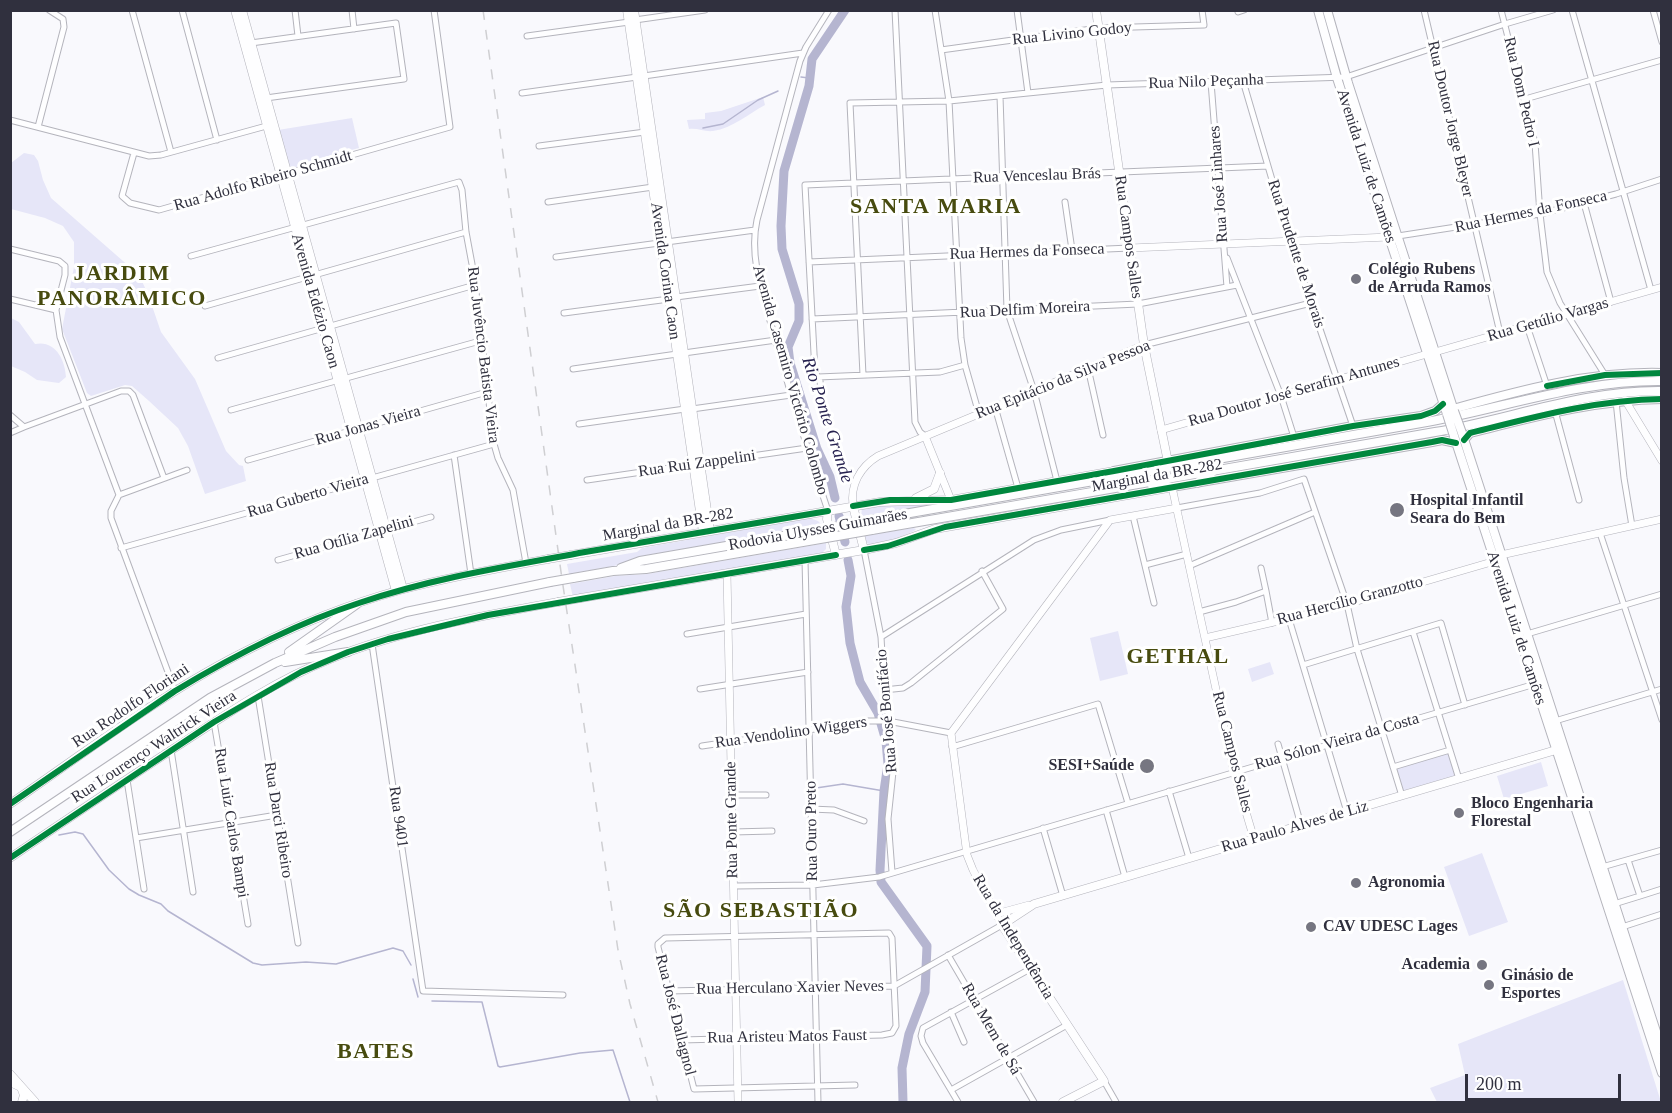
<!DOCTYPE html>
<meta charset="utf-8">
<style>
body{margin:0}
#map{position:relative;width:1672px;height:1113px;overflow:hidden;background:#f9f9fd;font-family:Georgia,serif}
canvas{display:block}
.frame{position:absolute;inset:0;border:12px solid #30303e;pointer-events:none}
.scale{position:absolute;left:1465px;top:1074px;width:156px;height:27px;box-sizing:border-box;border:3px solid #30303e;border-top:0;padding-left:8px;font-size:18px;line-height:21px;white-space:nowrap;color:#30303e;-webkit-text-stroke:4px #fff;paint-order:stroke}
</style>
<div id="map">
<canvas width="1672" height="1113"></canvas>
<div class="frame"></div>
<div class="scale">200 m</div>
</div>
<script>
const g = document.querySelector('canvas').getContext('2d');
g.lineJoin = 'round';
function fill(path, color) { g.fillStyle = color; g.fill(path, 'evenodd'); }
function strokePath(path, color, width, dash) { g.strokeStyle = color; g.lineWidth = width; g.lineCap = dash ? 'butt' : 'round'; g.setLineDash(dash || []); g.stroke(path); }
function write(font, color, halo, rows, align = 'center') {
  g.font = font + ' Georgia,serif'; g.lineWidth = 6; g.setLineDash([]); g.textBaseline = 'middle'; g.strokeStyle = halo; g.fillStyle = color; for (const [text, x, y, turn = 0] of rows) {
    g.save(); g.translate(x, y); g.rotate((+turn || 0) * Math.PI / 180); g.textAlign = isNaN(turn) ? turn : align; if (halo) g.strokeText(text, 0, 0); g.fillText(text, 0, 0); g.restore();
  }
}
fill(new Path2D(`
 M763,97L765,105C748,114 733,128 713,131C705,132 698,128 689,129L687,120L705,119V113L721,111Z
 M352,118L359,148L320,158L319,162L289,170L278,130Z
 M24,153L34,155L38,161L43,180L51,198L139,275L148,294L161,332L195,379L226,451L239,465L243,466L246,481L205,494L188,446L178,428L149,401L132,386L125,385L91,396L87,393L62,329L74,267V242L63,226L45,218L11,209V163Z
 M11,318L19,322L35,344C55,340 65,359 66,377L59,383L37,380L25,372L11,366Z
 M933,504L935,505L861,517L862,508L883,505Z
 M810,518L818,521L823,526L637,559L614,566L569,574L567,564L637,552L642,548Z
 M913,528L916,529L914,531L891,541L871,545L867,543L864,536Z
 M826,543V549L820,555L573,597L570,584L615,576L647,574Z
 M1118,631L1128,674L1100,681L1090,638Z
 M1270,662L1274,674L1252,682L1248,669Z
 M1450,750L1459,779L1402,796L1393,767Z
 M1541,762L1548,786L1504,799L1497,776Z
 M1482,853L1508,922L1469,936L1444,867Z
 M1623,980L1661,1102H1437L1430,1088L1465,1075L1458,1044Z`), '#e6e6f8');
strokePath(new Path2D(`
 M801,77L809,78
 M703,128L723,124L758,100L778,91
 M816,788L843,784L884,791
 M59,835L75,832L83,834L109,870L129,889L139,895L161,904L168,911L253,963L262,965L306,962L336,964L393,948L403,951L411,965
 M413,979L418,997
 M432,1001L482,1002L498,1066L500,1067L580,1053L613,1050L630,1102`), '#b5b5d0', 1.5);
strokePath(new Path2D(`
 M835,498L830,477L817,449L790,363L788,347L799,321V304L782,249L781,226L784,171L809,86L812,59L845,10
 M839,516L845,542
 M848,560L851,576L846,607L850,643L860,682L878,713L886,741L888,764L884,791L880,870L881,882L927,946L925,992L909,1034L902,1068L903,1102`), '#b5b5d0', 9);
const minor = new Path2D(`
 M132,10L171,152
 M182,10L217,140
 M295,10L298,36
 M352,10L354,29
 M895,10L915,422L920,432L925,436
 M935,10L949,101L961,338L965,365L979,414
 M1017,10L1028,93
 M1424,10L1500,333
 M1501,10L1535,143L1540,214L1547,272L1560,303L1605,375
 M1572,10L1651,290
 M1653,10L1662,42
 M1238,12L1244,10
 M635,20L705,10
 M527,36L629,22
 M251,43L396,23L404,79L266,98
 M941,50L1099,28L1204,25L1202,10
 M644,76L803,53
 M1243,81L1290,241L1353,426
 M1211,82L1227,287
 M522,93L637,77
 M1000,96L1007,310L1034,391L1057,481
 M1525,99L1662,60
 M10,120L149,156L161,155L270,125
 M38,127L64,27L63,19L49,10
 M539,146L645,132
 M134,153L122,196L130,203L159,210L450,127L434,10
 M548,202L653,187
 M1065,202L1072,250
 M1584,203L1611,302
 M1398,236L1540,214L1616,194L1662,179
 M10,249L59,261L65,266V275L56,310L60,337L119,495
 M191,256L459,182L462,190L466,232L474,275L494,444L498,458L513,490L526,563
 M556,257L755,230
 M1227,258L1281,396L1294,437
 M809,262L1130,248
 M676,297L760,286
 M10,299L56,310
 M205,306L466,232
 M564,313L669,299
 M812,319L1138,304L1237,285
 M1527,326L1547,386
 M1144,345L1311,303
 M684,353L776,340
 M218,358L475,285
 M1088,368L1103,435
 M573,369L677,354
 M863,375L850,103L949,101L1107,85L1346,77L1505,24L1553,10
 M818,377L940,372L965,365
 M822,399L820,381L815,372L805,185L1268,166
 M1616,401L1624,478L1632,526
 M995,407L1018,488
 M692,409L791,395
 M231,410L480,341
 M1555,411L1579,500
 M10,415L24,427L121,391H129L133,395L164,478
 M579,424L685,409
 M10,433L24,427
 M454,455L471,574
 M248,460L487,392
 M587,480L807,448
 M119,495L111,511V518L175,691
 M119,495L187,470
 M1177,508L1260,493L1304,479L1347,604L1357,649L1402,796
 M828,511C809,455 792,399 776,342C766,303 748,261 757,220L800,61L806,47L829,10
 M1133,516L1154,603
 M1600,533L1662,720
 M121,548L494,444
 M864,550L881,637L884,690L891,731L893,772L888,819L892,872
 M278,560L431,517
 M805,560L818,1102
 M1145,565L1187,554
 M1189,566L1315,512
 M1261,568L1266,591
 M1199,612L1236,602L1266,591L1272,623
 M1289,619L1347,812
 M1413,632L1459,779
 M687,634L806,614
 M1527,634L1662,594
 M881,637L1034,540L1061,530L1110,520
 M372,644L423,991L563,995
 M1303,665L1441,623L1465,705
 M700,689L808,672
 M884,690L903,688L911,683L1003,609L982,571
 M258,696L298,943
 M1555,721L1662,689
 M214,722L248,924
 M1278,744L1301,825
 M702,746L868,721H888L951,733
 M952,747L1098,704L1128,803
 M171,750L193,892
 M1393,767L1450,750
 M127,780L144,889
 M1169,791L1189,858
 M732,795H766
 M811,809L834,810L864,821
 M1106,810L1125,877
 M1043,828L1063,896
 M733,832L772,831
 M136,838L277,815
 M1602,867L1662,850
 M734,886L813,885L879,877L1535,684
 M1640,896L1662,889
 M1614,904L1640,896L1628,860
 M1622,927L1662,914
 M948,955L1034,1102
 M669,991L894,986L1002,925
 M951,1012L964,1042
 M681,1040L882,1035L892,1033L896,1026L892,938L889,933L665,938L658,944V947L694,1089L855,1085
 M1104,1081L1116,1102
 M951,1090L1067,1025
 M958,1102L923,1043L921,1036L923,1028L1030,969`);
const tertiary = new Path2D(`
 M1130,248L1389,237
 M1435,352L1662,287
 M1625,400L1662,461
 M1161,430L1427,354
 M925,436L951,500
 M1172,487L1234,772L1254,839
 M853,506C850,485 860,467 878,456L1144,345
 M1501,555L1662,519
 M727,574L738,1102
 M1205,638L1330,609L1495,561
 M996,914L1029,905
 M1002,925L973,870L967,855L951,733L1110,520L1177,508`);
const secondary = new Path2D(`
 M235,10L396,591
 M242,10L403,589
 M627,10L703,532
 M634,10L710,531
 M1096,10L1144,345L1168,462
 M916,498L934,489L940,473
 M853,506L864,550
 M828,511L827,519L836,555
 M571,555L880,502L951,500L1114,471
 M581,598L864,550L896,543L935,529L1168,488
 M10,804C89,750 166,690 252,648C299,624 350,604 400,590C449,577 499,568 548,559
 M10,858C66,820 121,783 176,747C225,715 275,681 330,659C402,630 481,616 558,602
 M10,1074L35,1102
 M10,1082L21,1087L24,1095L22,1102
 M1063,1102L1104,1081L1002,925L1034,904L1556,750`);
const primary = new Path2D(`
 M1318,10L1337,78L1447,414
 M1327,10L1348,83L1454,411
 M1453,409C1521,390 1591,371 1662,373
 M1462,433L1662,1050
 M1454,436L1662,1073
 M1464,440L1470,433C1534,417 1595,400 1662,399
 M1114,471L1353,426L1421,416L1435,411L1443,404
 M1172,487L1432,442L1442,440L1456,443`);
const trunk = new Path2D(`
 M1197,483L1214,471
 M1152,485L1172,487
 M870,520C1054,488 1237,456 1421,423C1501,409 1579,380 1662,381
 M872,530C1060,498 1247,465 1435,432C1511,419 1583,390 1662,391
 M621,568L640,561L824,529
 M573,578L613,571L646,569L826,538
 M289,652L357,604
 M285,662L348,652
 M10,832L210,698L275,663L335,637L406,612L550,582`);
strokePath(minor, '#b4b4bc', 7);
strokePath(tertiary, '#b4b4bc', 8);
strokePath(secondary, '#b4b4bc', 9);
strokePath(primary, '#b4b4bc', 10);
strokePath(trunk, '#b4b4bc', 10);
strokePath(minor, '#fefeff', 5);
strokePath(tertiary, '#fefeff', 7);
strokePath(secondary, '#fefeff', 8);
strokePath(primary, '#fefeff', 8);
strokePath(trunk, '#fefeff', 8);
strokePath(new Path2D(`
 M483,10L562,579L618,950L630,1004L658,1102`), '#cfcfd2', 1.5, [10, 10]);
const secondaryBridge = new Path2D(`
 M548,559L571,555
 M558,602L581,598`);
const primaryBridge = new Path2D(`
 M1454,411L1462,433
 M1447,414L1454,436`);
const trunkBridge = new Path2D(`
 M824,529L870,520
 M826,538L872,530
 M550,582L573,578`);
strokePath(secondaryBridge, '#b4b4bc', 9, []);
strokePath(primaryBridge, '#b4b4bc', 10, []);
strokePath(trunkBridge, '#b4b4bc', 10, []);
strokePath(secondaryBridge, '#fefeff', 8);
strokePath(primaryBridge, '#fefeff', 8);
strokePath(trunkBridge, '#fefeff', 8);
strokePath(new Path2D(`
 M1547,386L1605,375L1662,373
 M1464,440L1470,433C1534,417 1595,400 1662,399
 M853,506L890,500H951L1114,471L1353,426L1421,416L1435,411L1443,404
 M864,550L888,546L945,527L1432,442L1442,440L1456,443
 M10,804L175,691C233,656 294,624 359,603C432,578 509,566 585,552C666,538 747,525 828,511
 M10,858L214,722L301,672L348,652L388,639L488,615L836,555`), '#00873e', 6);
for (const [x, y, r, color] of [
 [1356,279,6,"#767681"],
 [1397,510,8,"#767681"],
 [1147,766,8,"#767681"],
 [1459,813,6,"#767681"],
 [1356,883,6,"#767681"],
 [1311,927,6,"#767681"],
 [1482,965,6,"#767681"],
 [1489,985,6,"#767681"]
]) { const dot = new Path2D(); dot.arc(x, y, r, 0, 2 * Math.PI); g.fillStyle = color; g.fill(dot); strokePath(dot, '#fff', 2); }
write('16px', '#30303e', '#fff', [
 ["Rua Livino Godoy",1072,34,-6],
 ["Rua Nilo Peçanha",1206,82,-2],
 ["Rua Dom Pedro I",1521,92,77],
 ["Rua Doutor Jorge Bleyer",1450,119,77],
 ["Avenida Luiz de Camões",1366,166,72],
 ["Rua Venceslau Brás",1037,176,-2],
 ["Rua Adolfo Ribeiro Schmidt",263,181,-16],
 ["Rua José Linhares",1219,184,-94],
 ["Rua Hermes da Fonseca",1531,212,-12],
 ["Rua Campos Salles",1128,237,82],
 ["Rua Hermes da Fonseca",1027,252,-2],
 ["Rua Prudente de Morais",1296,254,72],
 ["Avenida Corina Caon",665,271,82],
 ["Avenida Edézio Caon",315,301,74],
 ["Rua Delfim Moreira",1025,310,-3],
 ["Rua Getúlio Vargas",1548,320,-16],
 ["Rua Juvêncio Batista Vieira",483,355,83],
 ["Avenida Casemiro Victório Colombo",790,380,74],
 ["Rua Epitácio da Silva Pessoa",1063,380,-22],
 ["Rua Doutor José Serafim Antunes",1294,392,-16],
 ["Rua Jonas Vieira",368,426,-16],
 ["Rua Rui Zappelini",697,464,-8],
 ["Marginal da BR-282",1157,476,-10],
 ["Rua Guberto Vieira",308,496,-16],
 ["Marginal da BR-282",668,525,-10],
 ["Rodovia Ulysses Guimarães",818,530,-10],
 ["Rua Otília Zapelini",354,538,-16],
 ["Rua Hercílio Granzotto",1350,601,-15],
 ["Avenida Luiz de Camões",1516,628,72],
 ["Rua Rodolfo Floriani",131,706,-34],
 ["Rua José Bonifácio",887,711,-95],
 ["Rua Vendolino Wiggers",791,733,-8],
 ["Rua Sólon Vieira da Costa",1337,742,-16],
 ["Rua Lourenço Waltrick Vieira",154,747,-33],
 ["Rua Campos Salles",1232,752,76],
 ["Rua 9401",398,817,82],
 ["Rua Darci Ribeiro",278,820,81],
 ["Rua Ponte Grande",732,820,-91],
 ["Rua Luiz Carlos Bampi",231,823,81],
 ["Rua Paulo Alves de Liz",1295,827,-16],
 ["Rua Ouro Preto",812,831,-91],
 ["Rua da Independência",1013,937,59],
 ["Rua Herculano Xavier Neves",790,988,-1],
 ["Rua José Dallagnol",675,1015,76],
 ["Rua Mem de Sá",991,1029,60],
 ["Rua Aristeu Matos Faust",787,1037,-1]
]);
write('bold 16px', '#30303e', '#fff', [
 ["Colégio Rubens",1368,270],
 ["de Arruda Ramos",1368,288],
 ["Hospital Infantil",1410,501],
 ["Seara do Bem",1410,519],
 ["SESI+Saúde",1134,766,"right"],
 ["Bloco Engenharia",1471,804],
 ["Florestal",1471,822],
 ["Agronomia",1368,883],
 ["CAV UDESC Lages",1323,927],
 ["Academia",1470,965,"right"],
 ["Ginásio de",1501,976],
 ["Esportes",1501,994]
], 'left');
write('italic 18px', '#26214f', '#fff', [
 ["Rio Ponte Grande",827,420,72]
]);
g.letterSpacing = '1.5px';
write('bold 22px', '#474b0f', '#fff', [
 ["SANTA MARIA",936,207],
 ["JARDIM",122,274],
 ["PANORÂMICO",122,299],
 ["GETHAL",1178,657],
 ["SÃO SEBASTIÃO",761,911],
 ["BATES",376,1052]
]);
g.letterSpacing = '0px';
</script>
